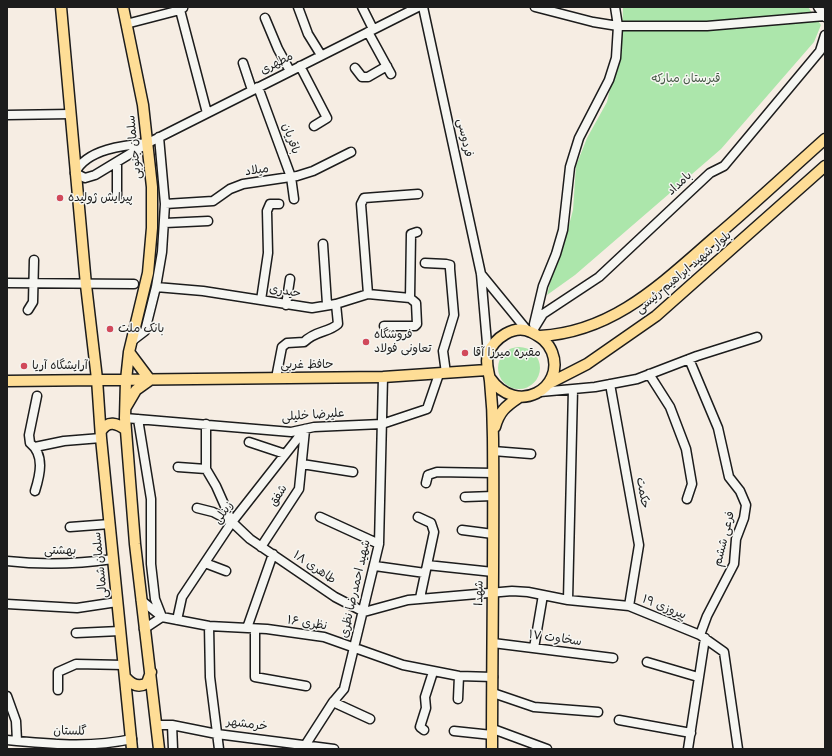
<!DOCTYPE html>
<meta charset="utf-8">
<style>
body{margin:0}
#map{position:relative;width:832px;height:756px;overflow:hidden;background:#f6ede3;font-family:Mynerve,sans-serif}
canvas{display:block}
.frame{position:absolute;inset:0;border:8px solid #1c1c1c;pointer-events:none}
</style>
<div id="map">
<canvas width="832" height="756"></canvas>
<div class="frame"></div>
</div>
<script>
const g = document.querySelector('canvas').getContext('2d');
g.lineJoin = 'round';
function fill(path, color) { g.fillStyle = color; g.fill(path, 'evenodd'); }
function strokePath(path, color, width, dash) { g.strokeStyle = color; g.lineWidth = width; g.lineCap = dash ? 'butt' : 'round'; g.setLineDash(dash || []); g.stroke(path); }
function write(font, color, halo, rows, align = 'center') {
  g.font = font + ' Mynerve,"Playpen Sans Arabic",sans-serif'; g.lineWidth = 3; g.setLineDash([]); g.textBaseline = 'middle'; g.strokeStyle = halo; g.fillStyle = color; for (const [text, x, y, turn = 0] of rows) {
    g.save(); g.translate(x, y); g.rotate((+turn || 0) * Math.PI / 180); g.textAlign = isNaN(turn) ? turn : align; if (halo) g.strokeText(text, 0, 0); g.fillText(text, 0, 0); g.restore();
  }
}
fill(new Path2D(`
 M623,7H808L821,25L814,42L721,149L575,275L547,295L551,279L561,255L573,210L576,166L587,138L607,102L622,36Z
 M498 368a21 21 0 1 1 42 0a21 21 0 1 1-42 0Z`), '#ace6ab');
const minor = new Path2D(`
 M298,7L308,34L321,55
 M362,7L373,29
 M423,7L481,274L488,355
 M535,7L593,22L618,26H707L825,16
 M818,7L825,17
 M180,10L207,113
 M265,18L278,49L290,71
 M126,24L180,10L183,8
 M368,32L391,74
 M243,63L252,90
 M300,66L327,118L314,126
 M355,68L362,77H368L387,66
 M258,87L291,177L294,199
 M7,115L71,114
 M148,143C125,145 86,149 75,173L85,178L95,175L148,143L418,7
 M117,163V196
 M165,204L213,201L230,189L243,184L297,176L313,171L351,152
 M165,223L208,221
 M323,244L327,304
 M425,263L446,264L450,265V269L454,315L443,351L446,373
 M481,274L526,329
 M7,283L134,284
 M156,287L203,291L312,308L336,304L368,294L410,298
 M368,294L361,204L364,198L418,194
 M410,298L411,234L417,232
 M261,300L268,253L267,211L270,204H279
 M286,305L290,279
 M28,310L33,302L34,260
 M534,324L543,286L556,254L563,230L570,167L579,138L609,80L616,58L618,26L615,7
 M384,326H415L417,324L416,303L410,298
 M532,332L543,314L599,277L710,173L724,166L820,51L825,35
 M132,341L145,331L156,287L162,252L165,204L159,137
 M689,359L718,428L729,477L740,491L746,505L744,518L736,539L734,564L707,616L700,635
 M649,374L670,407L686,449L692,484L687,499
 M276,378L282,347L287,343L304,342C316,330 328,333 338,324L336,304
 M610,384L639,545L629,606
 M540,392L595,387L637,379L697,356L757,337
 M125,418L291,432L314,427L382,424L427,409L439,374
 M138,419L151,499V564L155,599L162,617L209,626L267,629L324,637L403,665L459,676L493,677
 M206,424V469L216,486L232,522L250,539L335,597L364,612L408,600L512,591L528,592L568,600L629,606L700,635L724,652L738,749
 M249,442L285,454
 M35,447L64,441L101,438
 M493,451L531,454
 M302,464L353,472
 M178,467L206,469
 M426,483L428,475L437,472L493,473
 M35,491C40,475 45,455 30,443L29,435L37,396
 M465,497L493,496
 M197,508L213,512L232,522
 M320,517L379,544
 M418,517L431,523L434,532L420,598
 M70,527L110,524
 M462,530L493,534
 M261,547L299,489L305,430
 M7,561C42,565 78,564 113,559
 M205,563L226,571
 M427,565L493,572
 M375,566L425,573
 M141,600L162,617L144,629
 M568,600L573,389
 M7,604L77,608L117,602
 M177,620L182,597L232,522L305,429
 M209,626L210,677L219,749
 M247,628L273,554
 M255,629V677L306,686
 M76,633L120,631
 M493,643L613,658
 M534,648L543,595
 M647,662L698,677
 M58,690V672L76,664L124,665
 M493,693L534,707L598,712
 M7,696L16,721L17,741
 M458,699L459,676
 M333,702L370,719
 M619,720L691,733
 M157,725H172L217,734L334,749
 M172,725L173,749
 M493,729L547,749
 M424,730L420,727L426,708L425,697L433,672
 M454,731L492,735
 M7,740C48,744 91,748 132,739
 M306,744L333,702L344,689L379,544L383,377
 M688,749L705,638`);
const major = new Path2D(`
 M61,7L86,285L97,379L101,438L132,749
 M123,7L143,105L152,187V228L148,273L129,352L126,380L125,418L135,544L159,749
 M540,336C613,332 661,284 714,238C752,206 788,172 825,139
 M490,378C517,417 566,388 552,352C548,342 541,337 531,332C514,324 494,338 488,354C485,364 489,371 490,381C492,400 493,419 493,438C494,542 492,645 492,749
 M7,381L383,377L487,370
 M548,384L587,364L656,316L825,166
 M126,407L136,390L150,380L129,352
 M495,427C499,412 506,406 518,398
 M101,431C108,420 117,423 126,430
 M126,678C132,685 139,688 147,683L151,672`);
strokePath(minor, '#1c1c1c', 11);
strokePath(major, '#1c1c1c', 13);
strokePath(minor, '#f6f6f2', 8);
strokePath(major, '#fedd96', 10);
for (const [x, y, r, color] of [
 [60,198,4,"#d1495b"],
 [110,329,4,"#d1495b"],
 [366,342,4,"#d1495b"],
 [465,353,4,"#d1495b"],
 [24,366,4,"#d1495b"]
]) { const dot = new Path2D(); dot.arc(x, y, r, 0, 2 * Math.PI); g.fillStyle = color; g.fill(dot); strokePath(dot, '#f6f6f2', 1.5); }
write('12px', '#1c1c1c', '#f6f6f2', [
 ["مطهری",277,64,-27],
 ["فردوسی",464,138,78],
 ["باقریان",290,139,70],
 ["سلمان جنوبی",135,147,-96],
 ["میلاد",257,171,-8],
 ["بامداد",680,184,-43],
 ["بلوار شهید ابراهیم رئیسی",684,273,-40],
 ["حیدری",285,292,9],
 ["حافظ غربی",307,365],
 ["علیرضا خلیلی",313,416,-4],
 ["حکمت",642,493,80],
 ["شفق",279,496,-58],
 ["زینلی",224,513,-54],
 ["فرعی ششم",725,539,-76],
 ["بهشتی",60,551],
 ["سلمان شمالی",101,565,-96],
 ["طاهری ۱۸",314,568,34],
 ["شهید احمدرضا نظری",356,589,-77],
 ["شهدا",480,593,-89],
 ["پیروزی ۱۹",664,608,22],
 ["نظری ۱۶",307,624,9],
 ["سخاوت ۱۷",555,639,8],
 ["خرمشهر",247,725,7],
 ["گلستان",70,732,1]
]);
write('12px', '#475947', '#f6f6f2', [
 ["قبرستان مبارکه",686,79]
]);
write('12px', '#1c1c1c', '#f6f6f2', [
 ["پیرایش ژولیده",68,198],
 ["بانک ملت",118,329],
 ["فروشگاه",374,335],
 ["تعاونی فولاد",374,349],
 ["مقبره میرزا آقا",473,353],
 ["آرایشگاه آریا",32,366]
], 'left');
</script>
